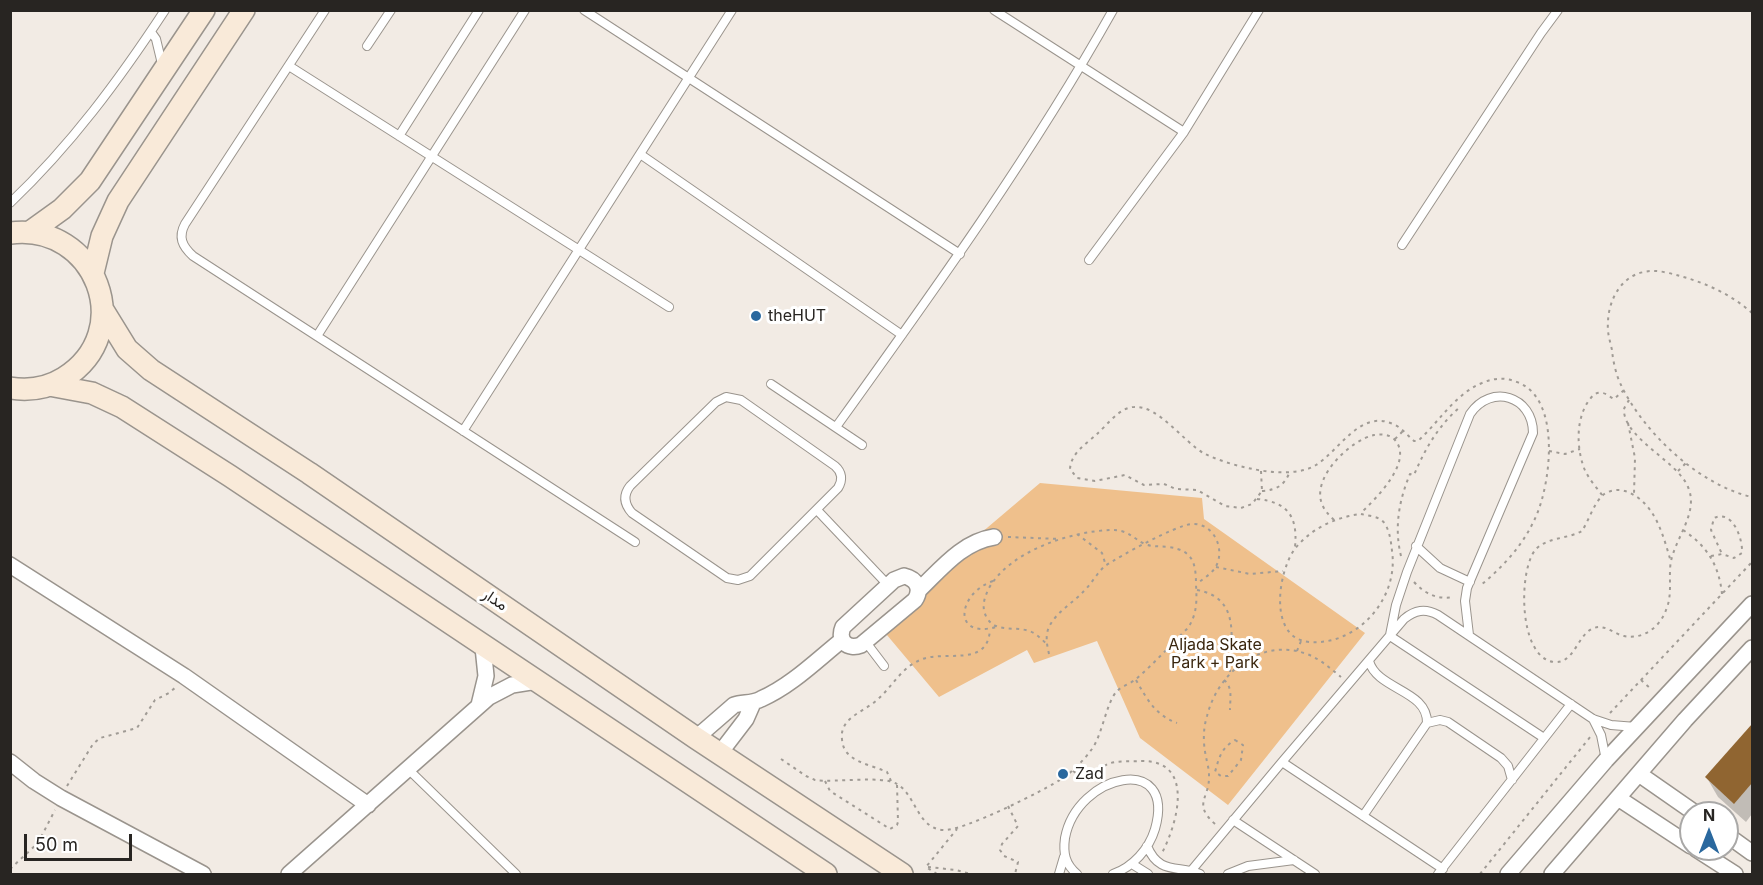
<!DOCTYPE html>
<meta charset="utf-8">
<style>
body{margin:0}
#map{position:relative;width:1763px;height:885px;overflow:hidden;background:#f2ebe4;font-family:Inter,sans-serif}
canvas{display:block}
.frame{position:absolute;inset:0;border:12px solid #282522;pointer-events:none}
.north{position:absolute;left:1679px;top:801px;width:60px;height:60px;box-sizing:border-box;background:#fff;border:2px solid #a9a8a7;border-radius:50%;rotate:0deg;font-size:16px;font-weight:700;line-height:24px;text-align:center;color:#282522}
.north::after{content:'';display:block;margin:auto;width:21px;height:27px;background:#2a689e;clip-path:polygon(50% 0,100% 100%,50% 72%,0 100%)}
.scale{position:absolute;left:24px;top:834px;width:108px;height:27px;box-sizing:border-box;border:3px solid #282522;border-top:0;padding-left:8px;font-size:18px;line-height:21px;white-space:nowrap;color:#282522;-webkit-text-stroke:4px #fff;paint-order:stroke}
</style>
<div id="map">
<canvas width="1763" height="885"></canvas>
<div class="frame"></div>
<div class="north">N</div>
<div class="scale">50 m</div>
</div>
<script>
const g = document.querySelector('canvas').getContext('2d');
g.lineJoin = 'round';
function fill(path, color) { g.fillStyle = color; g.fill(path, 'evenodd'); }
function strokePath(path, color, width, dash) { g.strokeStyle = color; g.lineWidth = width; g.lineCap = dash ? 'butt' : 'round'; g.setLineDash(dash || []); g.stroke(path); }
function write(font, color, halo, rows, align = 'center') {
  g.font = font + ' Inter,Vazirmatn,sans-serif'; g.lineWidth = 6; g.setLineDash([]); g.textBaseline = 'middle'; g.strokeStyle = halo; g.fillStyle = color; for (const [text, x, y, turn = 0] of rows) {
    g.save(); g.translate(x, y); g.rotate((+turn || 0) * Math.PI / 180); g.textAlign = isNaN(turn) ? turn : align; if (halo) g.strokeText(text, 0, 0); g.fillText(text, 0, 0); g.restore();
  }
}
fill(new Path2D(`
 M1040,483L1202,498L1204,519L1365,633L1228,805L1140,738L1097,641L1034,663L1027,650L939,697L876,622Z`), '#efc08c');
fill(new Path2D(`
 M1752,726V814L1746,822L1718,797L1707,778Z`), '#0003');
fill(new Path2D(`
 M1752,724V783L1734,804L1705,777Z`), '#906531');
const lane = new Path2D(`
 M325,10L185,224C178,237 182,246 193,256L635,542
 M584,10L960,254
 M994,10L1184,132
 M151,32L156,39L162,64
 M367,46L391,10
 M289,66L669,307
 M399,136L479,10
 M640,154L902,335
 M10,203C71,145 119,80 165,10
 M1402,245L1541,33L1558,10
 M1089,260L1184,132L1259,10
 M317,336L525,10
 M771,384L862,445
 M726,397L741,400L835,466C842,472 843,480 838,488L750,576L738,580L727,578L632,513C624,504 623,495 630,486L716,402Z
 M836,427C933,292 1031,156 1113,10
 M463,431L732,10
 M817,510L888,585
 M1416,546L1440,568L1470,582
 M1390,635L1396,605L1407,572L1470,414C1491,383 1533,396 1533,433L1467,588L1465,601L1469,635
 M1390,636L1544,738
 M865,641L884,666
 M1369,661C1377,690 1428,690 1427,723
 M1593,719L1601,735L1606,760
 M1282,762L1443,869
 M408,769L516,874
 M1363,816L1427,723L1440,720L1448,722L1501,758L1508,766L1512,780
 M1233,820L1315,874
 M1147,846C1159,875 1178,865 1200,874
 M1132,864L1148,874
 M1191,871L1282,762L1404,619C1415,610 1425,608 1438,615L1593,719L1611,725L1636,727
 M1059,874L1064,857
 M1077,874C1065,864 1063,853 1065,838C1077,773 1177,752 1155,829C1149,849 1133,867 1113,874
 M1228,874L1248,866L1294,860
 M1438,874L1571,704`);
const street = new Path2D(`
 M10,565L184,676L368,805
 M904,576C917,579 922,589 915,600L861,645C848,650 837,641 843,627L894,580Z
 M919,590C941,569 962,542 994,537
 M479,705L486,676L483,647
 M696,738L734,705C743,702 752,704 761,699C791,686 817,660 842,640
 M720,753L746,719L753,703
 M10,762L34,781L61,798L203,874
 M1639,774L1695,813
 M1618,798L1691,846
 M1727,835L1752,853
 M1696,849L1735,874
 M289,874L489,697L512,685L537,681
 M1508,874L1606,760L1752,604
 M1552,874L1685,720L1752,648`);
const secondary = new Path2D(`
 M30,232L62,209L90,181L204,10
 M10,233C96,222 138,332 64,378C48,388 29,391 10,388
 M93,273L102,236L118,201L244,10
 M103,310L127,349L151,370L309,473L696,738L902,874
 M49,385L92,393L122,407L230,476L826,874`);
strokePath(lane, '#9a948d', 10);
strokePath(street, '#9a948d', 18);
strokePath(secondary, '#9a948d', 24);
strokePath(new Path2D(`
 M1752,313C1732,295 1706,283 1680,276C1669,273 1656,269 1644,272C1621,276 1608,301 1608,323C1607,332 1610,341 1612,350C1613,361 1616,375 1621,385C1644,433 1699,485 1752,497
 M1629,400C1627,404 1623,408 1624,412C1627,440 1678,462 1688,487C1699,512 1676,537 1671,561C1668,577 1673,594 1666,610C1660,627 1643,640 1624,636C1614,634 1605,624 1594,628C1577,634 1575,664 1554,662C1518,658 1518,569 1536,549C1548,537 1568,539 1582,531C1589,520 1594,503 1603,495C1609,490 1619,489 1625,491C1655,501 1663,535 1671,562
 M1628,423L1635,458L1634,494
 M1395,439L1403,431
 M1549,451L1565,454L1580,449
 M1261,471L1262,491L1252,504L1241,508L1225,506L1197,490L1176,489L1164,484L1144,485L1125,475L1095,481L1077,478L1070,469C1071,453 1086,444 1097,434C1107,425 1120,407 1134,407C1159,405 1183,442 1205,454C1220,461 1237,466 1253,469C1271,473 1301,475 1316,465C1339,451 1360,409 1393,424C1401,427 1407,435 1414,441H1418C1439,422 1455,394 1482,383C1493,378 1505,377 1517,382C1561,398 1551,480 1537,514C1525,543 1504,566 1481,585
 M1678,471L1686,463
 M1262,491C1277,490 1285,485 1290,471
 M1602,495C1596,487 1588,478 1584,468C1576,446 1576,417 1590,399C1593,395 1596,392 1602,393C1606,393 1610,397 1614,399L1624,390
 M1257,499C1288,502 1298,517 1295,547
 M1361,514C1369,516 1380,516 1385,524C1390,532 1391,542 1392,551C1399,598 1358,646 1309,642C1268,638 1278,573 1294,550C1310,529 1335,517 1361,514Z
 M1334,520C1328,514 1323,509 1321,501C1314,475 1351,440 1374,435C1381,434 1390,434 1395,440C1414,462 1375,499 1361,513
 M1683,530C1707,546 1719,565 1722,594
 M1077,534L1102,553L1106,566
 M1008,537L1060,539
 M1401,556C1394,528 1399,500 1410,474L1414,475C1425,449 1438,426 1460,407
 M1711,556L1722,554L1734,558L1742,553C1743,538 1732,509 1714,518L1711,530L1722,554
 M1216,567L1250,574L1283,571
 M993,581C958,593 951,639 996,627
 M1414,582C1425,594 1438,600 1454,597
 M1197,590C1241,598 1231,638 1230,672
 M1297,651L1301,641
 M1049,654C1047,645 1045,636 1049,627C1056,612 1073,603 1084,591C1092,583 1097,573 1105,566C1120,556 1176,525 1192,524C1215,523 1226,551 1215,568C1211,574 1204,578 1198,583
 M1136,680C1147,699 1155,715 1177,723
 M1224,680C1233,687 1230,699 1230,710
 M1641,680L1652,690
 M1610,713L1752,562
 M1235,740L1243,745L1241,760L1228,776H1221L1215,772C1219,758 1221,748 1235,740Z
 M781,759L806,776L815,780C836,783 882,775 897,784C916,795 917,828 943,830C962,832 1045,790 1063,778C1074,770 1084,760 1092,749C1103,733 1106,703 1117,691C1122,686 1130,684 1136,679C1154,664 1170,645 1188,628C1197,614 1197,601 1196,585C1196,563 1193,550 1168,547C1160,546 1152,547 1145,544C1132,538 1129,530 1112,530C1071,531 1010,551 989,588C984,598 981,608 987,618C996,633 1015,626 1029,631C1036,633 1041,639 1047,644
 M1073,771L1082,777L1089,778C1096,775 1101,767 1108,764C1117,760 1131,762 1141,761C1195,760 1178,822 1162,853
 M825,781L830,791L890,829L897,825L898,822L897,784
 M891,781L887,772C870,764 843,762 842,739C841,733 843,727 847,722C855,713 868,708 877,700C892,687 901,668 920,660C945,649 988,669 990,629
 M67,786L93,744L100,738L137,728L155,700L169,693L176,687
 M1008,806L1018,826L1002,844L1000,850L1004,856L1018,862L1015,874
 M1215,824C1192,803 1210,799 1209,775C1209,769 1207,762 1206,757C1203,743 1203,729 1207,716C1218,672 1261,637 1307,654C1320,659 1330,668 1341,677
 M928,867L956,870L971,874
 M10,869L38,843L55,810
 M937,874L926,867L957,829
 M1480,874L1591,736`), '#a09b95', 2, [3, 4.5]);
strokePath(lane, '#fff', 8);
strokePath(street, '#fff', 15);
strokePath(secondary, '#f9ead9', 21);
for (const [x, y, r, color] of [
 [756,316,6,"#2a689e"],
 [1063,774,6,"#2a689e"]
]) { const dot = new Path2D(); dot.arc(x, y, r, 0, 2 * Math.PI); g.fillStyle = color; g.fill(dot); strokePath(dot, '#fff', 2); }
write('16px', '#282522', '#fff', [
 ["theHUT",768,316],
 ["Zad",1075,774]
], 'left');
write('16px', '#282522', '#fff', [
 ["مدار",495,600,34]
]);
write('16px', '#3a260e', '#fff', [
 ["Aljada Skate",1215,645],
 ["Park + Park",1215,663]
]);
</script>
